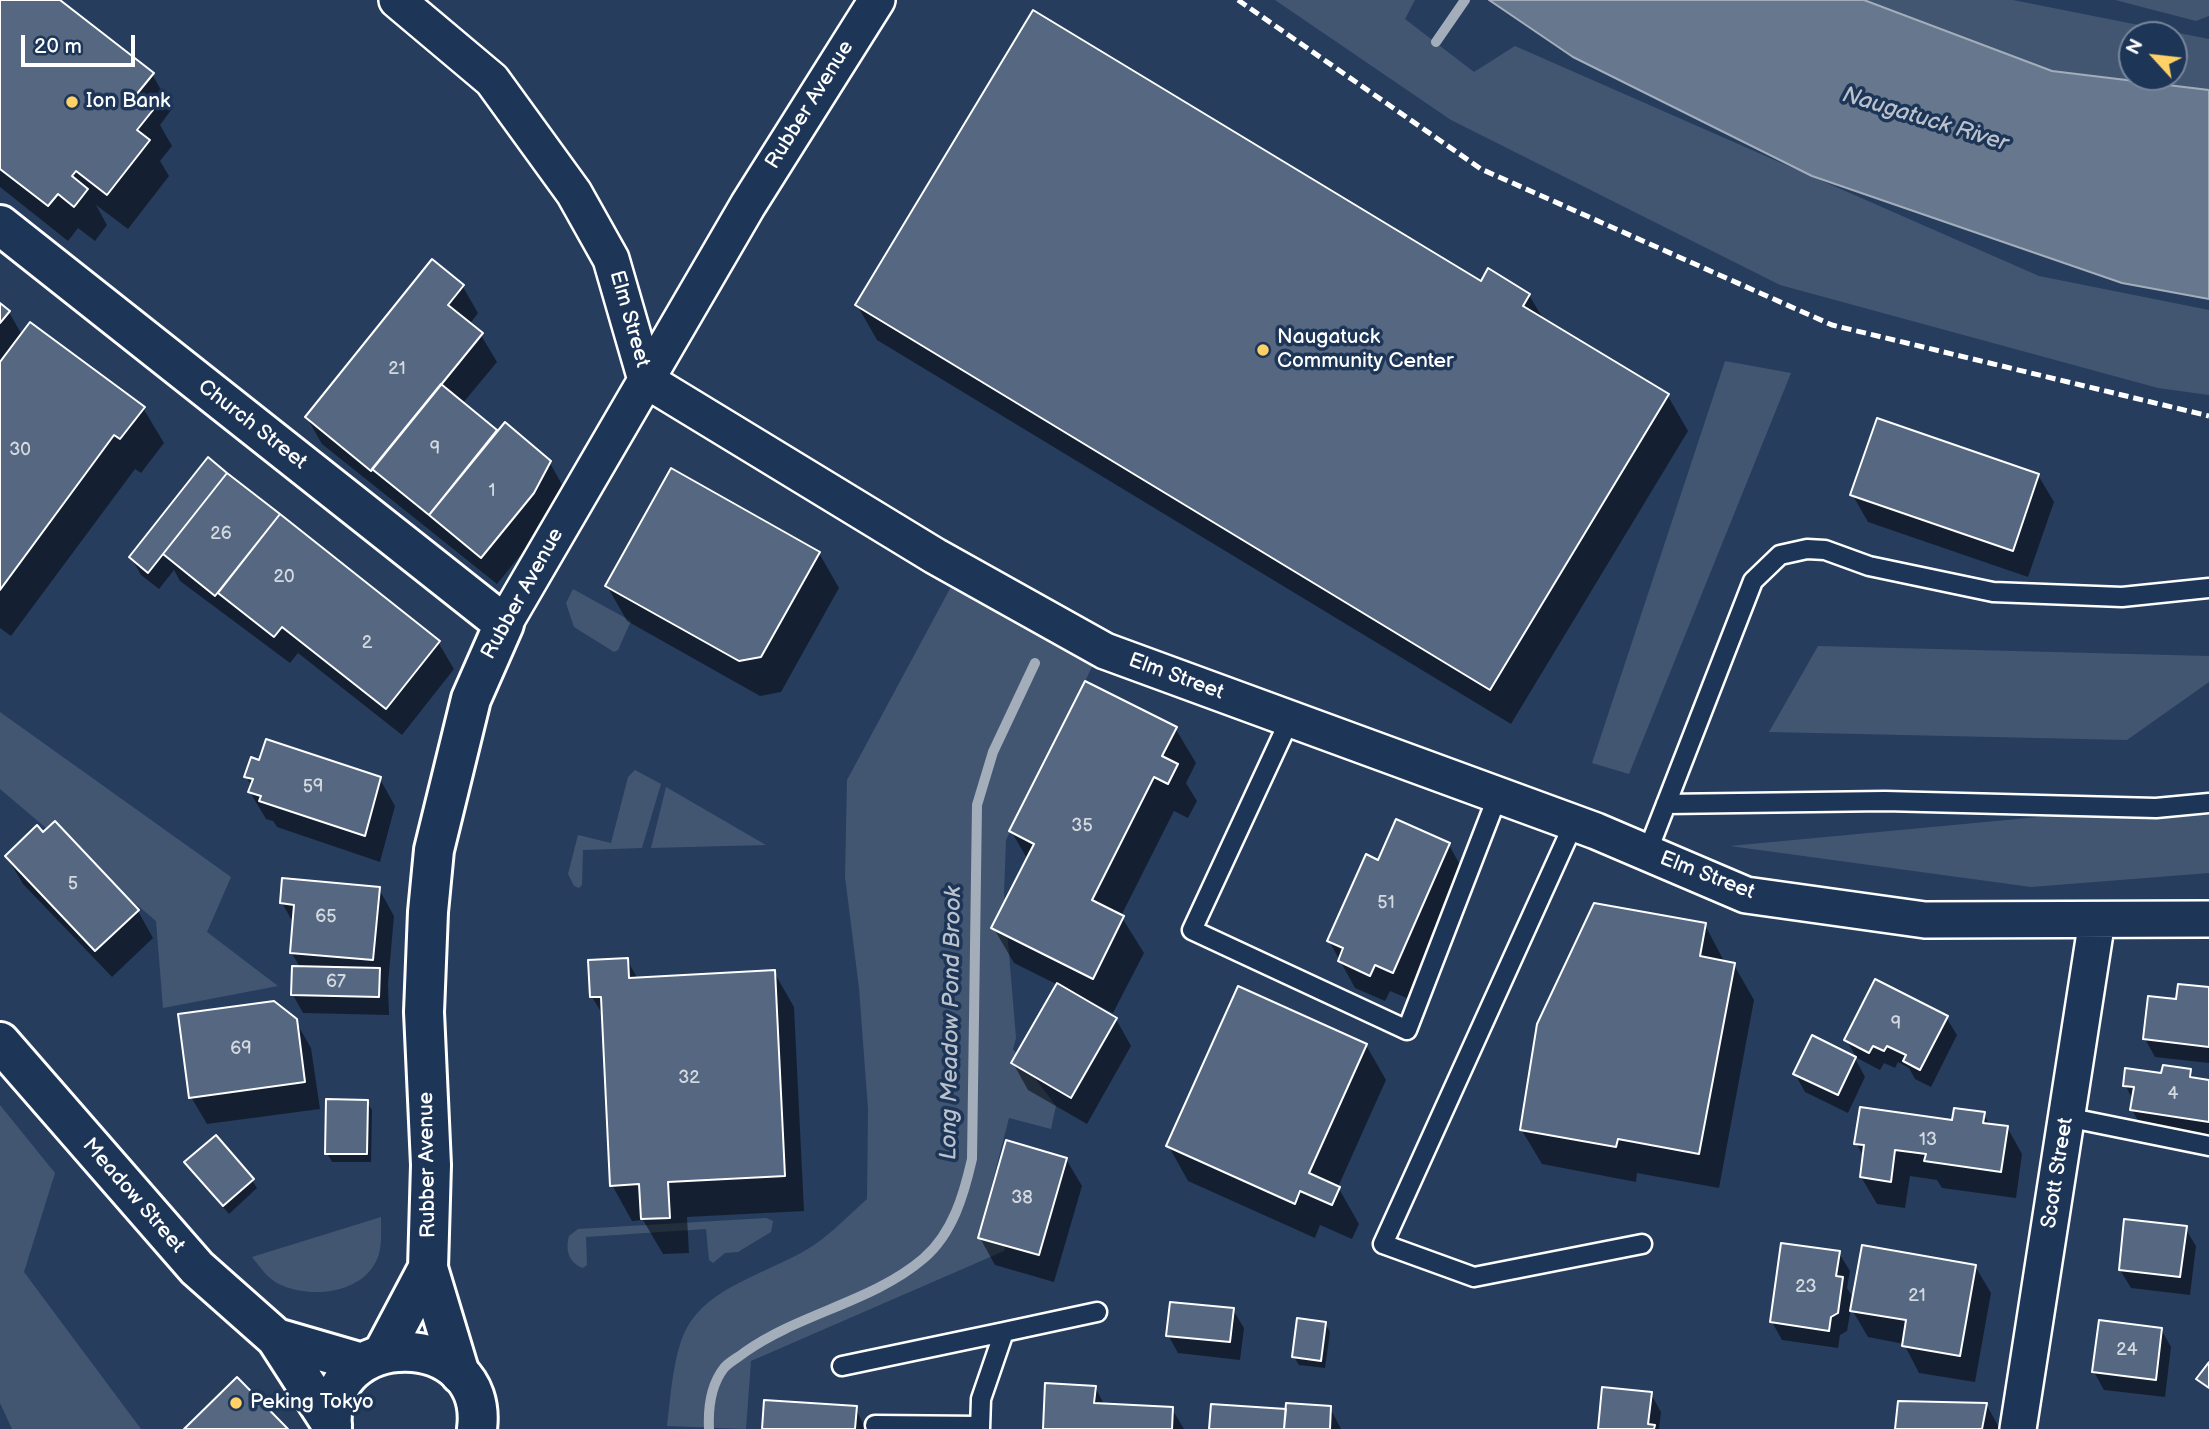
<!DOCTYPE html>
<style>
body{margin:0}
#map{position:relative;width:2209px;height:1429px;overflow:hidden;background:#263d5e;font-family:"Balsamiq Sans",sans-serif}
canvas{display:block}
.north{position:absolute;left:2118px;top:21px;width:70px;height:70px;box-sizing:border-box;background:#1d3557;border:2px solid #77869a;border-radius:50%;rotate:297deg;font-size:19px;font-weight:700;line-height:28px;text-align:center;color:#fff}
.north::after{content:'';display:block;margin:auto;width:24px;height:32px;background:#ffd166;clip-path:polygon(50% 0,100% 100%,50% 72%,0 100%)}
.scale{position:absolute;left:21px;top:35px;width:114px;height:32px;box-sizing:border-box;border:4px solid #fff;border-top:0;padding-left:9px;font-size:21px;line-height:24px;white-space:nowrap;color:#fff;-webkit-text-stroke:5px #1d3557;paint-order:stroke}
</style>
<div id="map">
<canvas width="2209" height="1429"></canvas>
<div class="north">N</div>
<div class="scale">20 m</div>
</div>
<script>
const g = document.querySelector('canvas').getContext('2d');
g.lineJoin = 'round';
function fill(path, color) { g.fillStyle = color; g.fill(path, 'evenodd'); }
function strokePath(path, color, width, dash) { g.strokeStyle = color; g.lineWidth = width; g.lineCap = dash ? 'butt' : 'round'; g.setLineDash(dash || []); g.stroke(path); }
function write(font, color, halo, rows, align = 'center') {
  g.font = font + ' "Balsamiq Sans",sans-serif'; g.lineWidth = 7; g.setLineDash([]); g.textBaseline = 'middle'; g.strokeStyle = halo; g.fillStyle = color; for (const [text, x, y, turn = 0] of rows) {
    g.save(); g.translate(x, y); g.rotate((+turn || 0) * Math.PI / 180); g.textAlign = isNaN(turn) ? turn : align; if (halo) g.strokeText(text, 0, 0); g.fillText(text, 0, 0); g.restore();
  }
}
fill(new Path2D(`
 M1275,0H1415L1405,19L1474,72L1515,46L2039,276L2209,310V395L2158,388L1780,285L1451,120Z
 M1864,0H2013L2209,39V90L2052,71ZM2132,35H2174V77H2132Z
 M2115,0H2209V16L2196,21Z
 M1725,361L1791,373L1629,774L1592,763Z
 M953,583L1095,661L1006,840L1004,893L1016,1038L1013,1049L1056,1106L1051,1129L1009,1118L986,1207L1013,1214L1004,1251L751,1361L746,1429L667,1426C671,1396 673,1346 691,1321C717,1283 777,1270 814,1245C833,1232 850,1214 867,1199L868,1109L859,988L845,877L847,780Z
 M573,589L631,621L618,650L614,652L574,627L566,603Z
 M1818,646L2209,656V682L2127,740L1769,732Z
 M0,712L231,877L207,932L278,986L163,1008L156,921L0,789Z
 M635,770L661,784L642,848L583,850L582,885L579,888L574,886L568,874L578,835L611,843L628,777Z
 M666,787L766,845L651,848Z
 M2209,801V873L2031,887L1730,846Z
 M0,1105L55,1173L24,1272L141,1429H12L0,1403Z
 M381,1217C381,1232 383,1252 374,1265C356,1295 307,1298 279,1284C268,1279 260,1267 252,1257Z
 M766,1218L773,1221L771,1232L738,1252L725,1253L713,1263L709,1260L706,1229L586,1237L587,1265L583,1268C569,1263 565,1250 569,1236L578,1229Z`), '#425672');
const water = new Path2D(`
 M1489,0H1864L2052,71L2209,90V299L2122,283L1812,176L1573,57Z`);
fill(water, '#67788e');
strokePath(water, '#a4aebb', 2);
fill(new Path2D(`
 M0,0H57L152,74L172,109L160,125L172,146L160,161L169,176L128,229L96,205L107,225L95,241L78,228L68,241L0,187Z
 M1482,283L1529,295L1544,320L1668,396L1688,431L1511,724L877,340L857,305Z
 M463,287L478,313L469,325L481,335L497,362L463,403L498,432L550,463L565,490L549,520L497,584L322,444L307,418Z
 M0,305L9,312L22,335L143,408L164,443L141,473L135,469L11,636L0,628Z
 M208,459L438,642L454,669L402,735L298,653L290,663L180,581L174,570L159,589L141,575L131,557Z
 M2038,475L2054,502L2028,577L1868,522L1852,494Z
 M819,553L839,588L781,692L760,696L627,621L607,586Z
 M1175,728L1196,763L1186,783L1197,801L1188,818L1174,811L1121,916L1144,953L1113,1013L1093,1003L1092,1005L1116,1019L1131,1046L1087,1124L1028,1090L1013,1063L1058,985L1014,963L993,927L1028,860L1011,831Z
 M246,776L380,779L395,806L380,862L277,827L273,821L266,819L250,792L252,787Z
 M1449,845L1464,872L1409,999L1390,991L1385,1001L1355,988L1329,941L1379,862Z
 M7,857L138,911L153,938L112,977L23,884Z
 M379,889L394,916L388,984L389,1015L303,1013L293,995L300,967L291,952L294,924L282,903Z
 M1705,925L1725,963L1734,965L1754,1000L1719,1188L1637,1173L1636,1182L1542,1164L1521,1129Z
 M627,960L638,979L774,972L794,1007L804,1211L687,1217L689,1253L663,1254L643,1220L632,1221L612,1185L604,1017L592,997Z
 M2209,989V1063L2155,1057L2145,1039L2177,1001Z
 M1946,1017L1957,1035L1931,1087L1915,1079L1909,1068L1898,1062L1895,1068L1884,1063L1880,1070L1857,1058L1846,1040Z
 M295,1020L311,1048L320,1109L207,1124L191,1097Z
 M1366,1045L1386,1080L1338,1187L1359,1224L1352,1239L1320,1225L1315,1238L1188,1181L1168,1145Z
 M1855,1058L1865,1077L1848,1113L1805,1092L1795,1074Z
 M2190,1071L2195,1080L2209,1082V1138L2142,1128L2132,1110L2133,1100L2125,1085Z
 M367,1102L372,1110L371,1162H332L327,1153Z
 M1983,1114L1990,1125L2007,1127L2022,1154L2016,1198L1942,1188L1937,1180L1910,1176L1905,1208L1877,1204L1861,1177L1864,1157L1856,1143Z
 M1066,1159L1082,1186L1054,1282L995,1265L980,1238Z
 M186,1163L252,1180L257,1188L229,1214Z
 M2185,1228L2196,1246L2190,1295L2131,1288L2120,1270Z
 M1839,1253L1850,1271L1847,1288L1854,1299L1975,1266L1991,1293L1975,1382L1919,1373L1904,1344L1868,1337L1851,1308L1847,1331L1840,1335L1838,1348L1782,1340L1772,1322Z
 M1233,1310L1244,1328L1240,1360L1178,1353L1168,1335Z
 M1325,1323L1330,1332L1325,1368L1299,1365L1294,1357Z
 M2161,1329L2171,1347L2165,1397L2104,1390L2094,1372Z
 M1095,1387L1105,1406L1172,1409L1184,1429H1045Z
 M1651,1394L1661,1412L1659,1429H1600Z
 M1986,1404L2000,1429H1897Z
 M855,1408L866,1429H764Z
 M1330,1408L1341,1429H1211Z`), '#0007');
strokePath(new Path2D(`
 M1436,42L1465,0
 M709,1429C708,1408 710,1386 724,1368C729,1362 739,1357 745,1352C800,1313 873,1302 924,1258C953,1233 964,1194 972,1159L977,805L993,752L1035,663`), '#a4aebb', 10);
const building = new Path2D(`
 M0,0H60L154,73L136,95L153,110L137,130L150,140L107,195L76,171L72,176L88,189L74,207L58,194L48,206L0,169Z
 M1033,10L1481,281L1488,268L1530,294L1523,306L1669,394L1490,690L855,305Z
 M432,259L464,285L448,305L483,333L371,471L305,417Z
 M0,303L10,311L0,323Z
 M30,322L145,407L120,439L114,435L0,590V362Z
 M441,384L497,430L429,515L372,469Z
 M1877,418L2039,474L2013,551L1850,495Z
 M505,422L551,461L534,493L481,558L429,515Z
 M208,457L227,473L148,573L129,557Z
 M671,468L820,552L761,657L739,661L605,586Z
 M227,473L280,514L215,596L163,554Z
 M280,514L440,641L386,709L282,627L274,637L218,593Z
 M1085,681L1177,727L1162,756L1178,764L1168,784L1154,777L1092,900L1124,916L1093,979L991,928L1034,844L1009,831Z
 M266,739L381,777L365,836L259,801L261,796L248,792L253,779L244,777L251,757L259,760Z
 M1396,819L1450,843L1393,973L1375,965L1370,976L1338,961L1343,948L1327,941L1366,854L1378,860Z
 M55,821L139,910L95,951L5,856L37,825L43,832Z
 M282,878L380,887L373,960L290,953L294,905L280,903Z
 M1594,903L1706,923L1700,956L1735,963L1699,1154L1618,1139L1616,1147L1520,1130L1537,1024Z
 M628,958L629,978L775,970L785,1176L668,1182L670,1218L641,1219L639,1184L610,1186L601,997H590L588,960Z
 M292,966L380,968L379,997L291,995Z
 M1875,979L1948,1016L1920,1070L1903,1061L1906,1055L1887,1046L1884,1051L1873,1046L1869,1053L1844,1040Z
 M1057,983L1117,1018L1071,1098L1011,1063Z
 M2178,984L2209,987V1047L2143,1039L2148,996L2176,999Z
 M1238,986L1367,1044L1309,1173L1340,1187L1332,1205L1300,1191L1295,1204L1166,1146Z
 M274,1001L297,1019L305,1082L189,1098L178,1014Z
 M1812,1035L1856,1057L1838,1095L1793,1074Z
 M2163,1065L2191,1069L2190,1077L2209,1080V1122L2130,1110L2134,1087L2123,1086L2125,1068L2161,1073Z
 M326,1099L368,1100L367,1154H325Z
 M1860,1107L1952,1120L1954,1108L1985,1112L1983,1123L2008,1126L2001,1172L1924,1161L1926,1154L1895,1150L1891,1182L1860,1177L1864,1145L1854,1144Z
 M216,1135L254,1179L223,1206L184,1162Z
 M1006,1140L1067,1158L1039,1255L978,1238Z
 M2124,1219L2187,1226L2180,1277L2119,1270Z
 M1781,1243L1840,1251L1836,1276L1843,1277L1838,1313L1831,1317L1829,1331L1770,1322Z
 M1862,1245L1976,1265L1960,1356L1902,1346L1906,1320L1850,1311Z
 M1170,1302L1234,1308L1230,1342L1166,1336Z
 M1297,1318L1326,1322L1321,1361L1292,1357Z
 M2099,1320L2162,1328L2156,1380L2092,1372Z
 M2209,1362V1388L2196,1379Z
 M237,1377L288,1429H184Z
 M1045,1383L1096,1386L1094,1403L1173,1407L1172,1429H1043Z
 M1602,1387L1652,1392L1648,1424L1655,1425L1654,1429H1598Z
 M764,1400L857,1406L855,1429H762Z
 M1898,1401L1987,1403L1982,1429H1895Z
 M1286,1403L1331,1406L1330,1429H1284Z
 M1211,1404L1286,1409L1284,1429H1209Z`);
fill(building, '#556781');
strokePath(building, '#fff', 2);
const service = new Path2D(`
 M1290,719L1192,930L1407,1030L1498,795
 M1666,804L1885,801L2156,808L2209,803
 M1574,823L1383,1244L1474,1277L1642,1244
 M1647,853L1753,581L1780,555L1807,549L1825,550L1869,566L1993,592L2122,597L2209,588
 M2066,1117L2209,1146
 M842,1366L1004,1332
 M875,1425L980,1426
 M980,1429L981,1399L1004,1332L1097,1312`);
const minor = new Path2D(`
 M397,0L492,80L574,193L611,259L646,380L935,556L1105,651L1596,831L1746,895L1925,920L2209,919
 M504,624L748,205L877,0
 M2018,1429L2097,920`);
const tertiary = new Path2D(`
 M0,225L504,624L471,699L434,850L428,912L424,1012L431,1165L428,1268L460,1374
 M383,1353L428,1268`);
const primary = new Path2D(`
 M0,1042L197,1268L276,1338L332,1425
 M276,1338L362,1363
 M332,1429C323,1324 490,1328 477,1429`);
strokePath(service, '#fff', 23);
strokePath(minor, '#fff', 40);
strokePath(tertiary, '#fff', 44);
strokePath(primary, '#fff', 44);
strokePath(service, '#1d3557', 18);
strokePath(minor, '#1d3557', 35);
strokePath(tertiary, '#1d3557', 38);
strokePath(primary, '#1d3557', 38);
strokePath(new Path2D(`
 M1238,0L1481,169L1832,325L2209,416`), '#fff', 5, [10, 5]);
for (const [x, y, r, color] of [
 [72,102,7,"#ffd166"],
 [1263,350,7,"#ffd166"],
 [236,1403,7,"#ffd166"]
]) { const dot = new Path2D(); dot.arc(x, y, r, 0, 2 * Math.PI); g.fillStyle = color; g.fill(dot); strokePath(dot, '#1d3557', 2.5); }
write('18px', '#d4d9e0', null, [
 ["21",397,369],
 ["9",435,449],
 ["30",20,450],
 ["1",492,491],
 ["26",221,534],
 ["20",284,577],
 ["2",367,643],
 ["59",313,787],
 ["35",1082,826],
 ["5",73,884],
 ["51",1386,903],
 ["65",326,917],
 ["67",336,982],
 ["9",1896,1024],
 ["69",241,1049],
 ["32",689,1078],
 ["4",2173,1094],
 ["13",1928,1140],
 ["38",1022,1198],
 ["23",1806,1287],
 ["21",1917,1296],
 ["24",2127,1350]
]);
write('21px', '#fff', '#1d3557', [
 ["Ion Bank",86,102],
 ["Naugatuck",1277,338],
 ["Community Center",1277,362],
 ["Peking Tokyo",250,1403]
], 'left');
write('21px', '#fff', '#1d3557', [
 ["Rubber Avenue",810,105,-58],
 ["Elm Street",629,319,74],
 ["Church Street",252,425,38],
 ["Rubber Avenue",523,594,-61],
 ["Elm Street",1176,677,20],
 ["Elm Street",1707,876,21],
 ["Rubber Avenue",428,1165,-91],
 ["Scott Street",2058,1173,-81],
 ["Meadow Street",133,1196,49]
]);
write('italic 23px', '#bbc2cc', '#1d3557', [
 ["Naugatuck River",1925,120,17],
 ["Long Meadow Pond Brook",952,1023,-89]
]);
</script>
